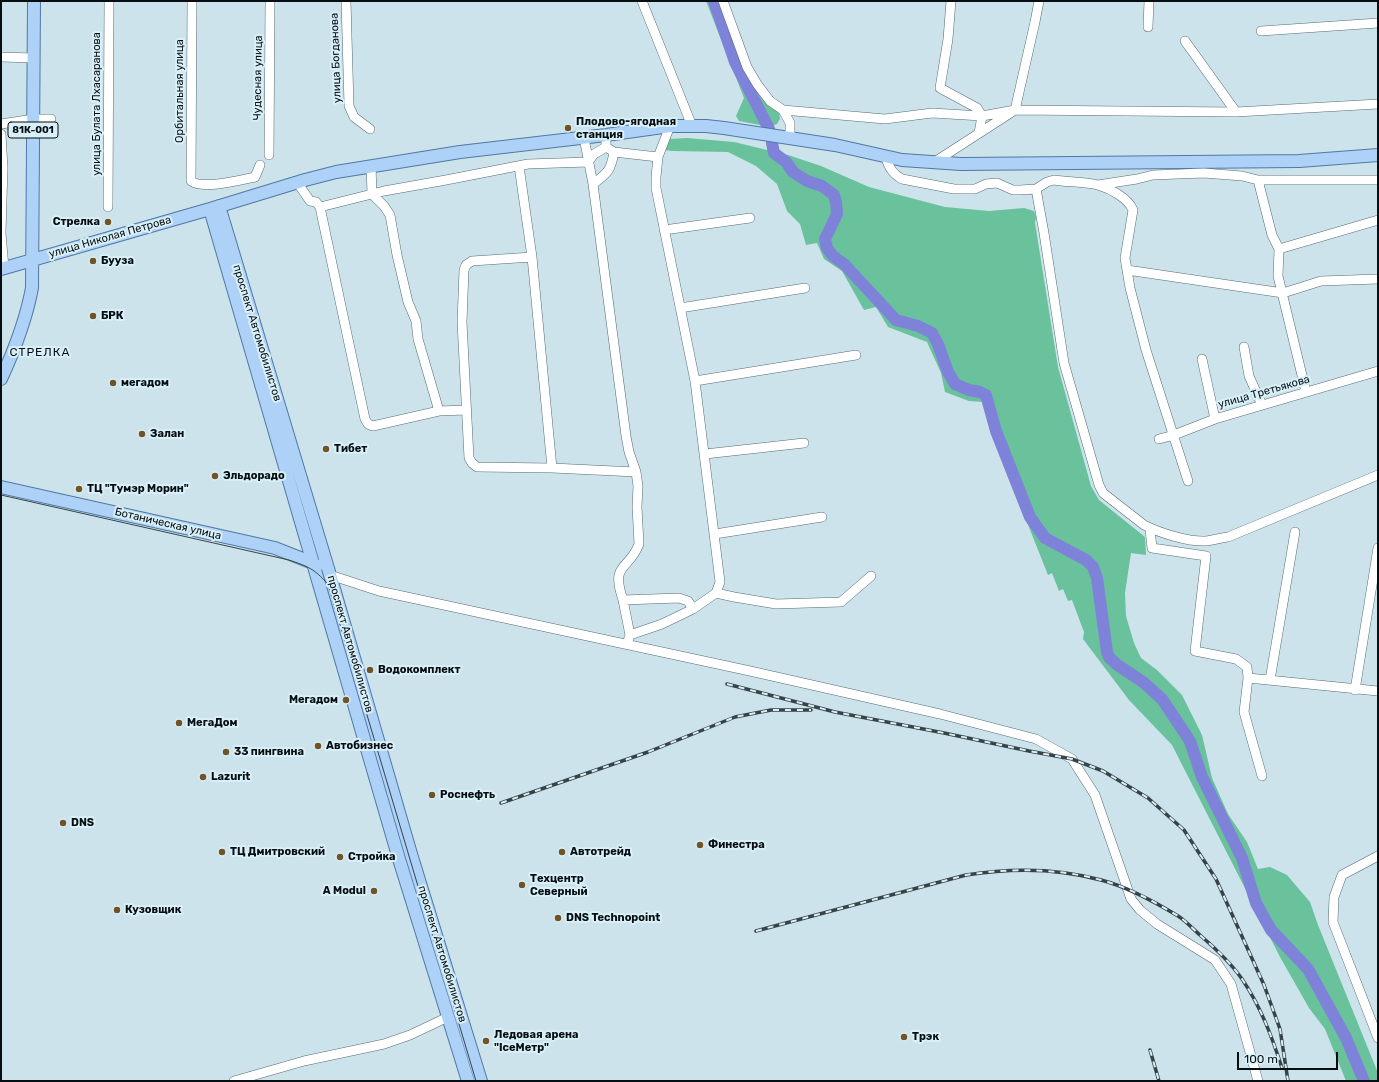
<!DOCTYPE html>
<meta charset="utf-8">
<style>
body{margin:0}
#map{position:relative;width:1379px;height:1082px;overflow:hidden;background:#cce3ec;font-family:Rubik,sans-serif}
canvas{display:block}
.frame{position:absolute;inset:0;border:2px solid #060e11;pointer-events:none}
.scale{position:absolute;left:1237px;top:1052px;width:101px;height:18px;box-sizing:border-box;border:2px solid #060e11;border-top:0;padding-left:5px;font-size:12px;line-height:14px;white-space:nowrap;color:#060e11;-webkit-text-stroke:3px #d9f0f9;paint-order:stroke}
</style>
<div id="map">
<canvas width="1379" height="1082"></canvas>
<div class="frame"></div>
<div class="scale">100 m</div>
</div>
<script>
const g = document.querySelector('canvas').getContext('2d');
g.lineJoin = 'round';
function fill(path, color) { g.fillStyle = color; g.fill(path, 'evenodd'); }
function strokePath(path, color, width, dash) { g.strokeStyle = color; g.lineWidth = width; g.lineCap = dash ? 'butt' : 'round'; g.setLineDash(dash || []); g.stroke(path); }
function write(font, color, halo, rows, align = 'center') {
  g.font = font + ' Rubik,sans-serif'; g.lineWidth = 4; g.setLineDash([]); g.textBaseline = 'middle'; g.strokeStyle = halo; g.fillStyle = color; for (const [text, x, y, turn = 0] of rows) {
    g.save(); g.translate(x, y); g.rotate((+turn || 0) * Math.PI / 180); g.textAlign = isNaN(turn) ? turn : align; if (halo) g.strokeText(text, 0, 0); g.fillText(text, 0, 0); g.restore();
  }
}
fill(new Path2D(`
 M706,1H719L740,63L746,76L766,103L779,112L780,119L777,124L770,127L739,121L736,116L744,98Z
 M687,138L734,142L788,155L821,166L869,187L945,207L989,211L1024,208L1034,211L1036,217L1035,223L1058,367L1091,486L1099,500L1145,537L1146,555L1131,553L1125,593L1126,616L1134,643L1141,658L1157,670L1182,695L1202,735L1212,778L1228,814L1247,842L1258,869L1270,867L1287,875L1310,902L1318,925L1378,1073V1081H1346L1325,1029L1309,1008L1280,957L1172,745L1129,700L1083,639L1084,632L1072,600L1068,601L1063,589L1059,591L1052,573L1048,575L1003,462L983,402L969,401L945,392L941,373L927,342L888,327L876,307L864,310L842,271L824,259L817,243L806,245L800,224L787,211L777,184L756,166L728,152L672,151L665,150V144L670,139Z`), '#69c29c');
strokePath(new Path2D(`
 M714,1L735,62L769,129
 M772,143L774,153L786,162L793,172L807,181L822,186L834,195L836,202L837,214L825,239L827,248L833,256L844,264L896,320L918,326L932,333L938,344L948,372L955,384L969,390L980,392L986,395L996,431L1030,517L1045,538L1086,560L1093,567L1097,578L1107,652L1109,657L1116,664L1143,682L1162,699L1190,741L1202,777L1242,858L1256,903L1271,930L1308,969L1346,1038L1364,1081`), '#7f82d9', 12);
const minor = new Path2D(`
 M192,1L191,181C203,190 241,180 255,177L260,165
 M346,1L349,106L354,117L370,129
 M642,1L692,126
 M723,1L747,67L757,84L770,101L783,110L790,123V138
 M951,1L948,39L940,88L977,108L982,116L979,133
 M1148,27L1149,1
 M1261,31L1378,23
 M1185,41L1236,112
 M1,57L34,58
 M783,110L885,119L932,113L982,116L1015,110L1236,112L1378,104
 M1,124L34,119H51
 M1,134L3,168L1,169
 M584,138L593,184L626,436L629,452L636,472
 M606,142V147L614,152L658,157
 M269,155L270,1
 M886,158C889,168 893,174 902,179L954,189H975L986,184L997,183L1013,190H1020L1036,189L1047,182L1054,180C1066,182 1086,182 1098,185C1111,189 1128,198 1133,210L1125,258L1130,288L1146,350L1188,481
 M933,163L1015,110L1035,22L1039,1
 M371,166L372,194L384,191L446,180L528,164L588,162L594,154L606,147
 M519,166L532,257L552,468L477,467L472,463L469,458L462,322L464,270L466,265L472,261L532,257
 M3,168L1,233L4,268
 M297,182L310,201L316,202L320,207
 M593,184C608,173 611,170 614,152
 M1098,185L1137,179L1153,175L1204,173L1242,176L1258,180
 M1036,189L1044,233L1064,363L1099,485L1103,493L1144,525C1160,533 1188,542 1206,541C1213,540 1221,538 1228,537L1378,475
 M108,207L109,1
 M664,230L750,218
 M1279,249L1272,235L1258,180H1378
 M1127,270L1283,293L1321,281L1378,279
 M680,308L805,288
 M1244,347L1249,376L1262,405
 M1202,359L1215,419
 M695,381L856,355
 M1306,392L1278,276L1279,249L1378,220
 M439,411L418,339L416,321L408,302L397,255L390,215L384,206L372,194L320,207L365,419L368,424L373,426L439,411L466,410
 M1159,439L1174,435L1215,419L1378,371
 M705,454L804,443
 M552,468L636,472L638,486L637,507L639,544C629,571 610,562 623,600L679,598L688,601L693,609
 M1150,529L1152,548L1206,556L1195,651L1236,659L1247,667L1248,678L1378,691
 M715,534L822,517
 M330,575L379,591L750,671L940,714L1036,739L1072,759L1095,795L1131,899L1140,910L1157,924L1215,960L1231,984L1258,1081
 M716,593L734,597L776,604L841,602L871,576
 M623,600L630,635
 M627,644L630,635L662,624L693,609L716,593L720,582L695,381L656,188V177L658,157L670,126
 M1248,678L1244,712L1262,776
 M1270,680L1295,532
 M1355,690L1378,548
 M1378,856L1342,875L1334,897L1333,922L1378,1038
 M234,1081L304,1061L384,1044L410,1035L448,1017`);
const major = new Path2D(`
 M219,206L330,575L411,854L481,1081
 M210,209L399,859L468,1081
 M1,269L210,209L305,180L336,172L460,152L606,135L670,126H706L724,128L835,145L902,160L961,164L1299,161L1378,155
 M1,379C14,351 26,320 32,288L34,1
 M1,487L275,548L313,563L317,566`);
strokePath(minor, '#566b72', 10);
strokePath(major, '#4f79a3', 14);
strokePath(minor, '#fff', 9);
strokePath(major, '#add1f7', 12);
strokePath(new Path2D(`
 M1,495L289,560C309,567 313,568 328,584L476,1081`), '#374347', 1);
const rail = new Path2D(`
 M727,684L835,712L944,733L1029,751L1072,759L1103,771L1148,798L1184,830L1216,879L1264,985L1280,1029L1288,1081
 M501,803L648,752L735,717L771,710H811
 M756,931L966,875C1010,868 1057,868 1101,880C1128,887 1155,902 1178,916C1186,921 1193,929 1201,936C1216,949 1231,963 1242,979C1261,1007 1272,1037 1282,1068
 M1150,1050L1159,1081`);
strokePath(rail, '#374347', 3.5);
strokePath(rail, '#d9f0f9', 2, [6]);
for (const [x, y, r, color] of [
 [568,128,4,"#705427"],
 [108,222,4,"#705427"],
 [93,261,4,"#705427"],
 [93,316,4,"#705427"],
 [113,383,4,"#705427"],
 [142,434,4,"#705427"],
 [326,449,4,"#705427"],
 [215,476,4,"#705427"],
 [79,489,4,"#705427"],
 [370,670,4,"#705427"],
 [346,700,4,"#705427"],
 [179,723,4,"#705427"],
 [318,746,4,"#705427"],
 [226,752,4,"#705427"],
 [203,777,4,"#705427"],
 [432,795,4,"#705427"],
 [63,823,4,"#705427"],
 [700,845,4,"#705427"],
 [222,852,4,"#705427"],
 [562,852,4,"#705427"],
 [340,857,4,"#705427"],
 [522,885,4,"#705427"],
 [374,891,4,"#705427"],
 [117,910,4,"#705427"],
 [558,918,4,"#705427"],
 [904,1037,4,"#705427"],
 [486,1041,4,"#705427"]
]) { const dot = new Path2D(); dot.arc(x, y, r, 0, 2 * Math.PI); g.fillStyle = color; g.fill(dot); strokePath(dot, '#d9f0f9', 1.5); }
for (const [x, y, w] of [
 [33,130,50]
]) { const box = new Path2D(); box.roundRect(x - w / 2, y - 8, w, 16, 3); g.fillStyle = '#d9f0f9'; g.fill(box); strokePath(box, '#060e11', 1); }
write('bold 10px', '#060e11', null, [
 ["81К-001",33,130]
]);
write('11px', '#060e11', '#d9f0f9', [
 ["улица Богданова",336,58,-92],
 ["Чудесная улица",258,78,-89],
 ["Орбитальная улица",180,91,-90],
 ["улица Булата Лхасаранова",97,104,-90],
 ["улица Николая Петрова",110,237,-16],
 ["проспект Автомобилистов",257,333,73],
 ["улица Третьякова",1264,392,-16],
 ["Ботаническая улица",168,524,13],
 ["проспект Автомобилистов",350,644,74],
 ["проспект Автомобилистов",442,954,73]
]);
write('bold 11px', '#060e11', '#d9f0f9', [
 ["Плодово-ягодная",576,122],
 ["станция",576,135],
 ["Стрелка",100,222,"right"],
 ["Бууза",101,261],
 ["БРК",101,316],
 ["мегадом",121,383],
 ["Залан",150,434],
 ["Тибет",334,449],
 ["Эльдорадо",223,476],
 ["ТЦ \"Тумэр Морин\"",87,489],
 ["Водокомплект",378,670],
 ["Мегадом",338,700,"right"],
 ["МегаДом",187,723],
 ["Автобизнес",326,746],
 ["33 пингвина",234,752],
 ["Lazurit",211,777],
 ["Роснефть",440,795],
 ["DNS",71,823],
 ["Финестра",708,845],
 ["ТЦ Дмитровский",230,852],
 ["Автотрейд",570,852],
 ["Стройка",348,857],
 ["Техцентр",530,879],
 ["Северный",530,892],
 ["A Modul",366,891,"right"],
 ["Кузовщик",125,910],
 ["DNS Technopoint",566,918],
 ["Ледовая арена",494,1035],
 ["\"IceМетр\"",494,1048],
 ["Трэк",912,1037]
], 'left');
g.letterSpacing = '1px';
write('12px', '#060e11', '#d9f0f9', [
 ["СТРЕЛКА",40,353]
]);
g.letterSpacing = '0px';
</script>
